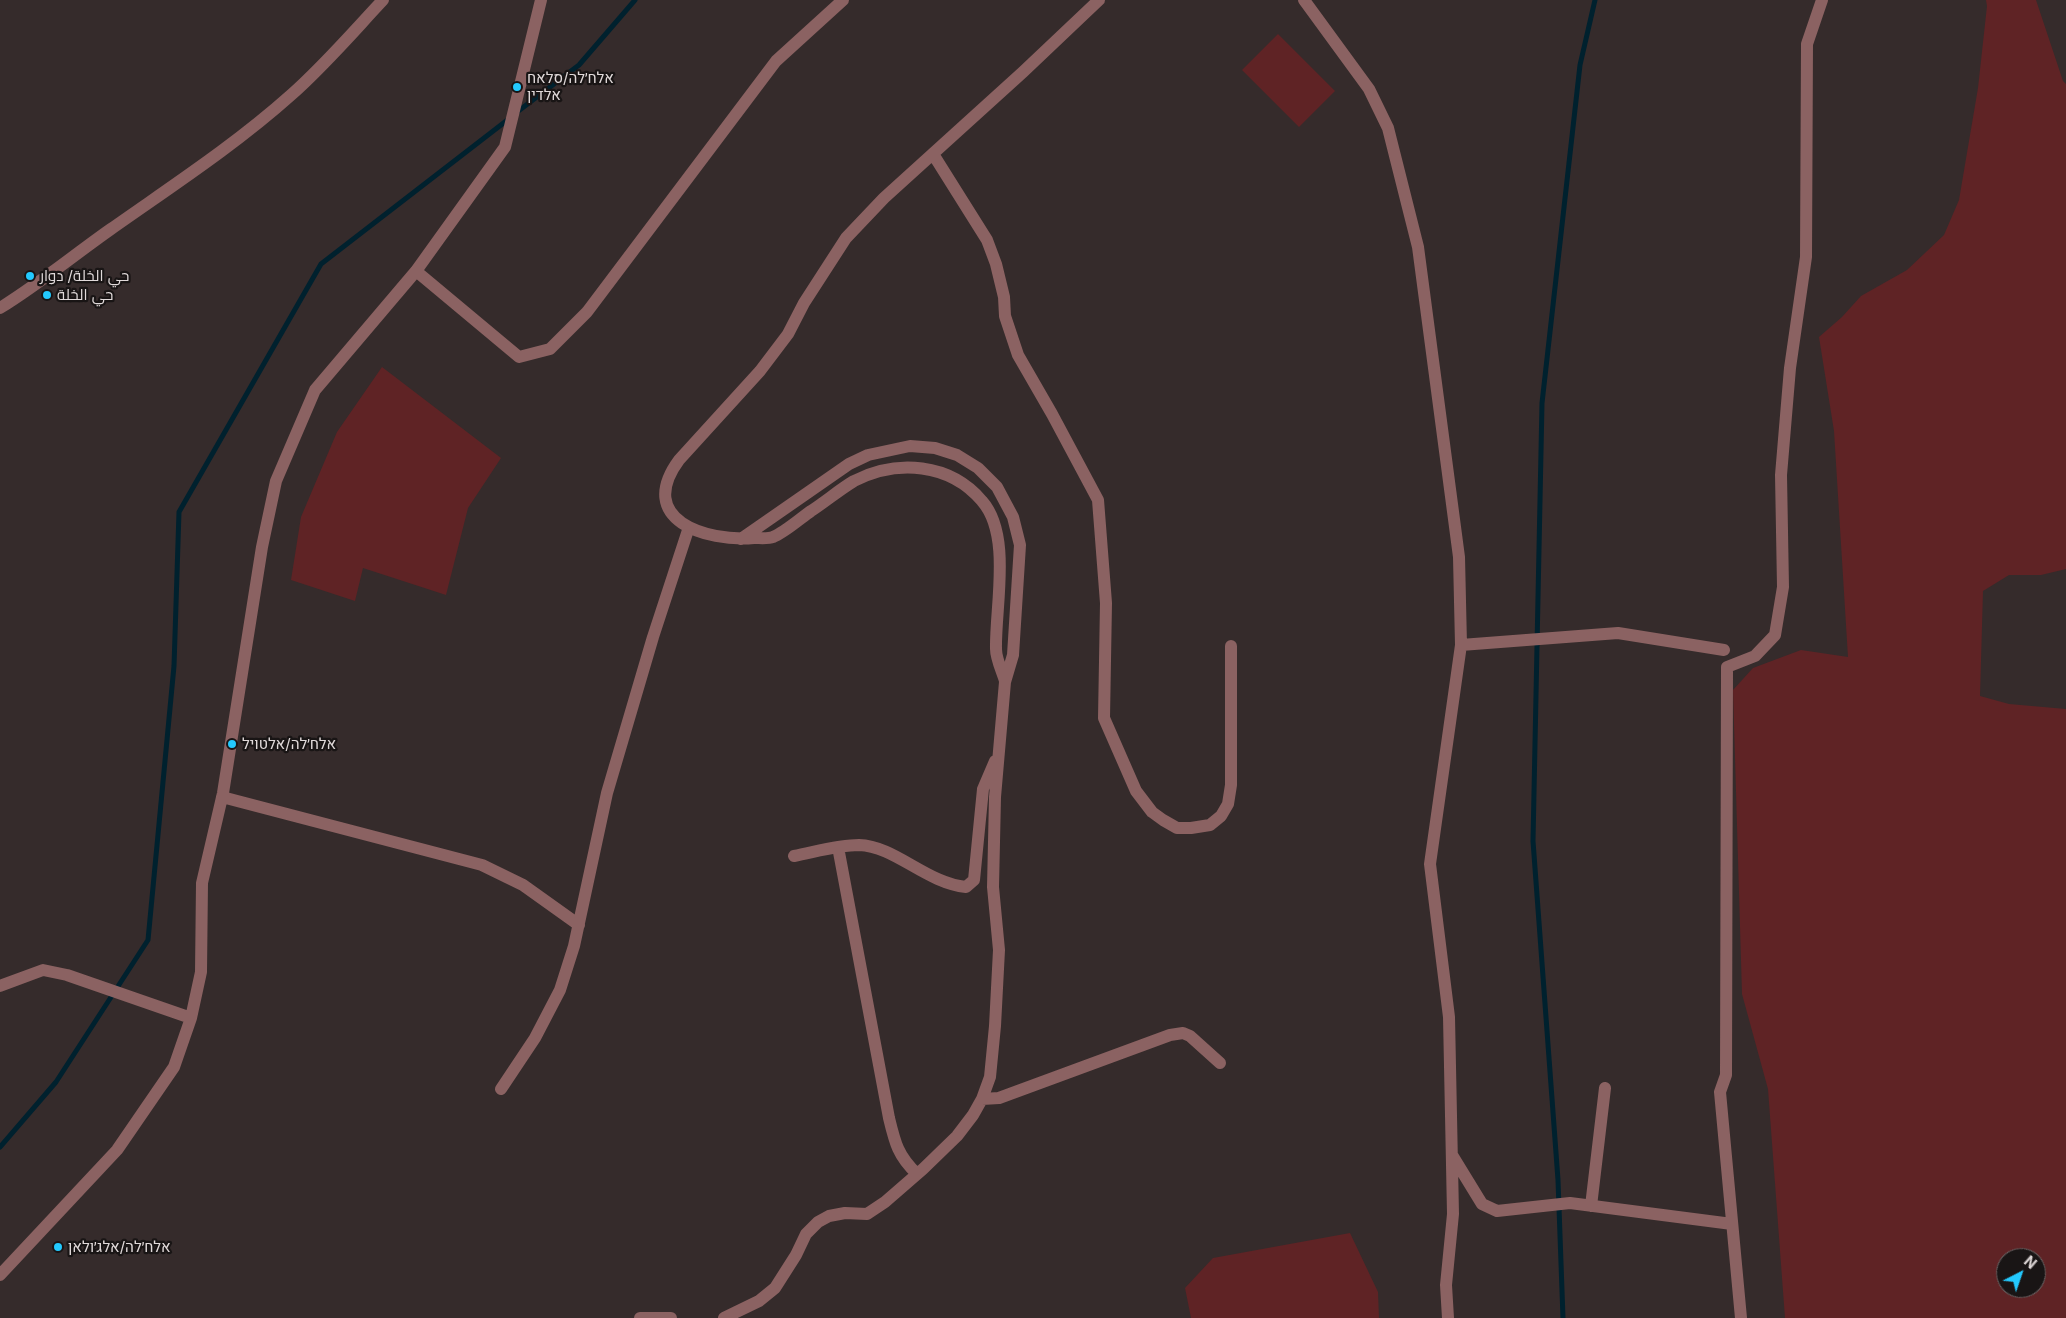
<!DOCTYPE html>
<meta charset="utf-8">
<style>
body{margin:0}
#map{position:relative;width:2066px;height:1318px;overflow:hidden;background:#352b2b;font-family:Inter,sans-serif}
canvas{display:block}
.north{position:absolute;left:1996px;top:1248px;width:50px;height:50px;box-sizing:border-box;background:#191515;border:1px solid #696464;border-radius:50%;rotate:41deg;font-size:14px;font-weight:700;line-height:20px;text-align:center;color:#e1dada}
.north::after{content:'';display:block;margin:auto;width:18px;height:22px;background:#23c9fe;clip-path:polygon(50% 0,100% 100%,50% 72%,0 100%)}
</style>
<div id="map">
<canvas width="2066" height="1318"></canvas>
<div class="north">N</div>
</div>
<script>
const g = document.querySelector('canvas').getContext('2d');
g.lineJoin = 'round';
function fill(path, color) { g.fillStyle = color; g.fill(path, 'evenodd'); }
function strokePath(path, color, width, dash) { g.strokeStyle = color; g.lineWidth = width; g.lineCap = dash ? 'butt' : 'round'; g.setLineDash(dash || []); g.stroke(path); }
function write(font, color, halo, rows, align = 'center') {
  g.font = font + ' Inter,Cairo,Heebo,sans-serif'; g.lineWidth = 4.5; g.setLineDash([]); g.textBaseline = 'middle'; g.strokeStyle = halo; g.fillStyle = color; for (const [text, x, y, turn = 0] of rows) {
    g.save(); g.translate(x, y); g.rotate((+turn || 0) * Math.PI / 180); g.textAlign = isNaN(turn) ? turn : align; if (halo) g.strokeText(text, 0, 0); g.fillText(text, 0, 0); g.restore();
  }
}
fill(new Path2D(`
 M1986,0H2036L2063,81L2066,84V569L2041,575H2009L1983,591L1980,696L2009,704L2066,709V1318H1785L1768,1089L1742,994L1733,690L1753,668L1801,650L1848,657L1834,431L1819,337L1842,317L1861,296L1907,270L1944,235L1959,200L1978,88L1987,6ZM2006,1258H2036V1288H2006Z
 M1278,34L1335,91L1299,127L1242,70Z
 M382,367L501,458L468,508L446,595L363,568L355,601L291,580L301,517L337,432Z
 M1350,1233L1378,1292L1379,1318H1191L1185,1288L1213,1258Z`), '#5f2325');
strokePath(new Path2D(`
 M517,112L579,65L635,0
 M0,1147L56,1082L148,940L174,666L179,512L321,264L510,118
 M1563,1318L1558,1180L1533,841L1542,403L1580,65L1595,0`), '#00212e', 5);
strokePath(new Path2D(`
 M1304,0L1369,89L1388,128L1418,247L1459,557L1461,645L1430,864L1449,1017L1453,1214L1446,1285L1448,1318
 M933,154L987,240L996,264L1004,297L1005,316L1018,355L1052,414L1098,500L1106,603L1104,718L1136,791L1152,812L1163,820L1177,828H1191L1210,825L1221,816L1228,804L1231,785V646
 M416,271L519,357L550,349L587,312L776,61L843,0
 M0,308C39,284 74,255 111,229C172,186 235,145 291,95C324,66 353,32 383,0
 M1461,645L1618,633L1724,650
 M1005,681C1002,671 996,659 996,649C995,607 1012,535 982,501C950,463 897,459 854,481C839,490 825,502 811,511C801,518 784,533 773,537C768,539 760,538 754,538C706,542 635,520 679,460L760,371L788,334L804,303L846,238L884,198L1023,72L1099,0
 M222,797L482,865L523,885L579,925
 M838,847L889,1118C895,1143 898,1156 917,1174
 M794,856C815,852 838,845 859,845C895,846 926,883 966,887L974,880L983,789L995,761
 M0,986L43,970L67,975L191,1018
 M501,1089L535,1038L560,990L574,946L607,793L653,637L689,527
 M982,1099L999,1098L1170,1035L1183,1033L1190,1036L1220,1063
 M1452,1155L1482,1204L1497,1211L1570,1203L1732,1224
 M1591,1206L1605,1088
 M0,1275L117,1150L174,1067L191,1018L201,972L202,883L223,793L262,547L276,481L315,390L416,271L505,147L541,0
 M640,1318H671
 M724,1318L759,1301L775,1288L796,1255L806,1234L818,1222L829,1216L845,1213L867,1214L885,1202L923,1169L957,1136L973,1115L982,1099L990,1077L995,1026L999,950L993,887L995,797L1005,682L1013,655L1020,545L1013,517L997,487L978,468L957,455L935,448L910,446L868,455L849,464L741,539
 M1741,1318L1720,1092L1726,1075L1727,667L1755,656L1775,635L1783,587L1781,475L1790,368L1806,257L1807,44L1822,0`), '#8b6262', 12);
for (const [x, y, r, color] of [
 [517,87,5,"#23c9fe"],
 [30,276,5,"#23c9fe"],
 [47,295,5,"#23c9fe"],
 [232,744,5,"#23c9fe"],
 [58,1247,5,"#23c9fe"]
]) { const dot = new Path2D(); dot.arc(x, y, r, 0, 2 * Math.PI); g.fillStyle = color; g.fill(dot); strokePath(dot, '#191515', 2); }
write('15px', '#e1dada', '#191515', [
 ["אלח׳לה/סלאח",527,78],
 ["אלדין",527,95],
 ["حي الخلة/ دوار",40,276],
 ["حي الخلة",57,295],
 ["אלח׳לה/אלטויל",242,744],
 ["אלח׳לה/אלג׳ולאן",68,1247]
], 'left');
</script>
